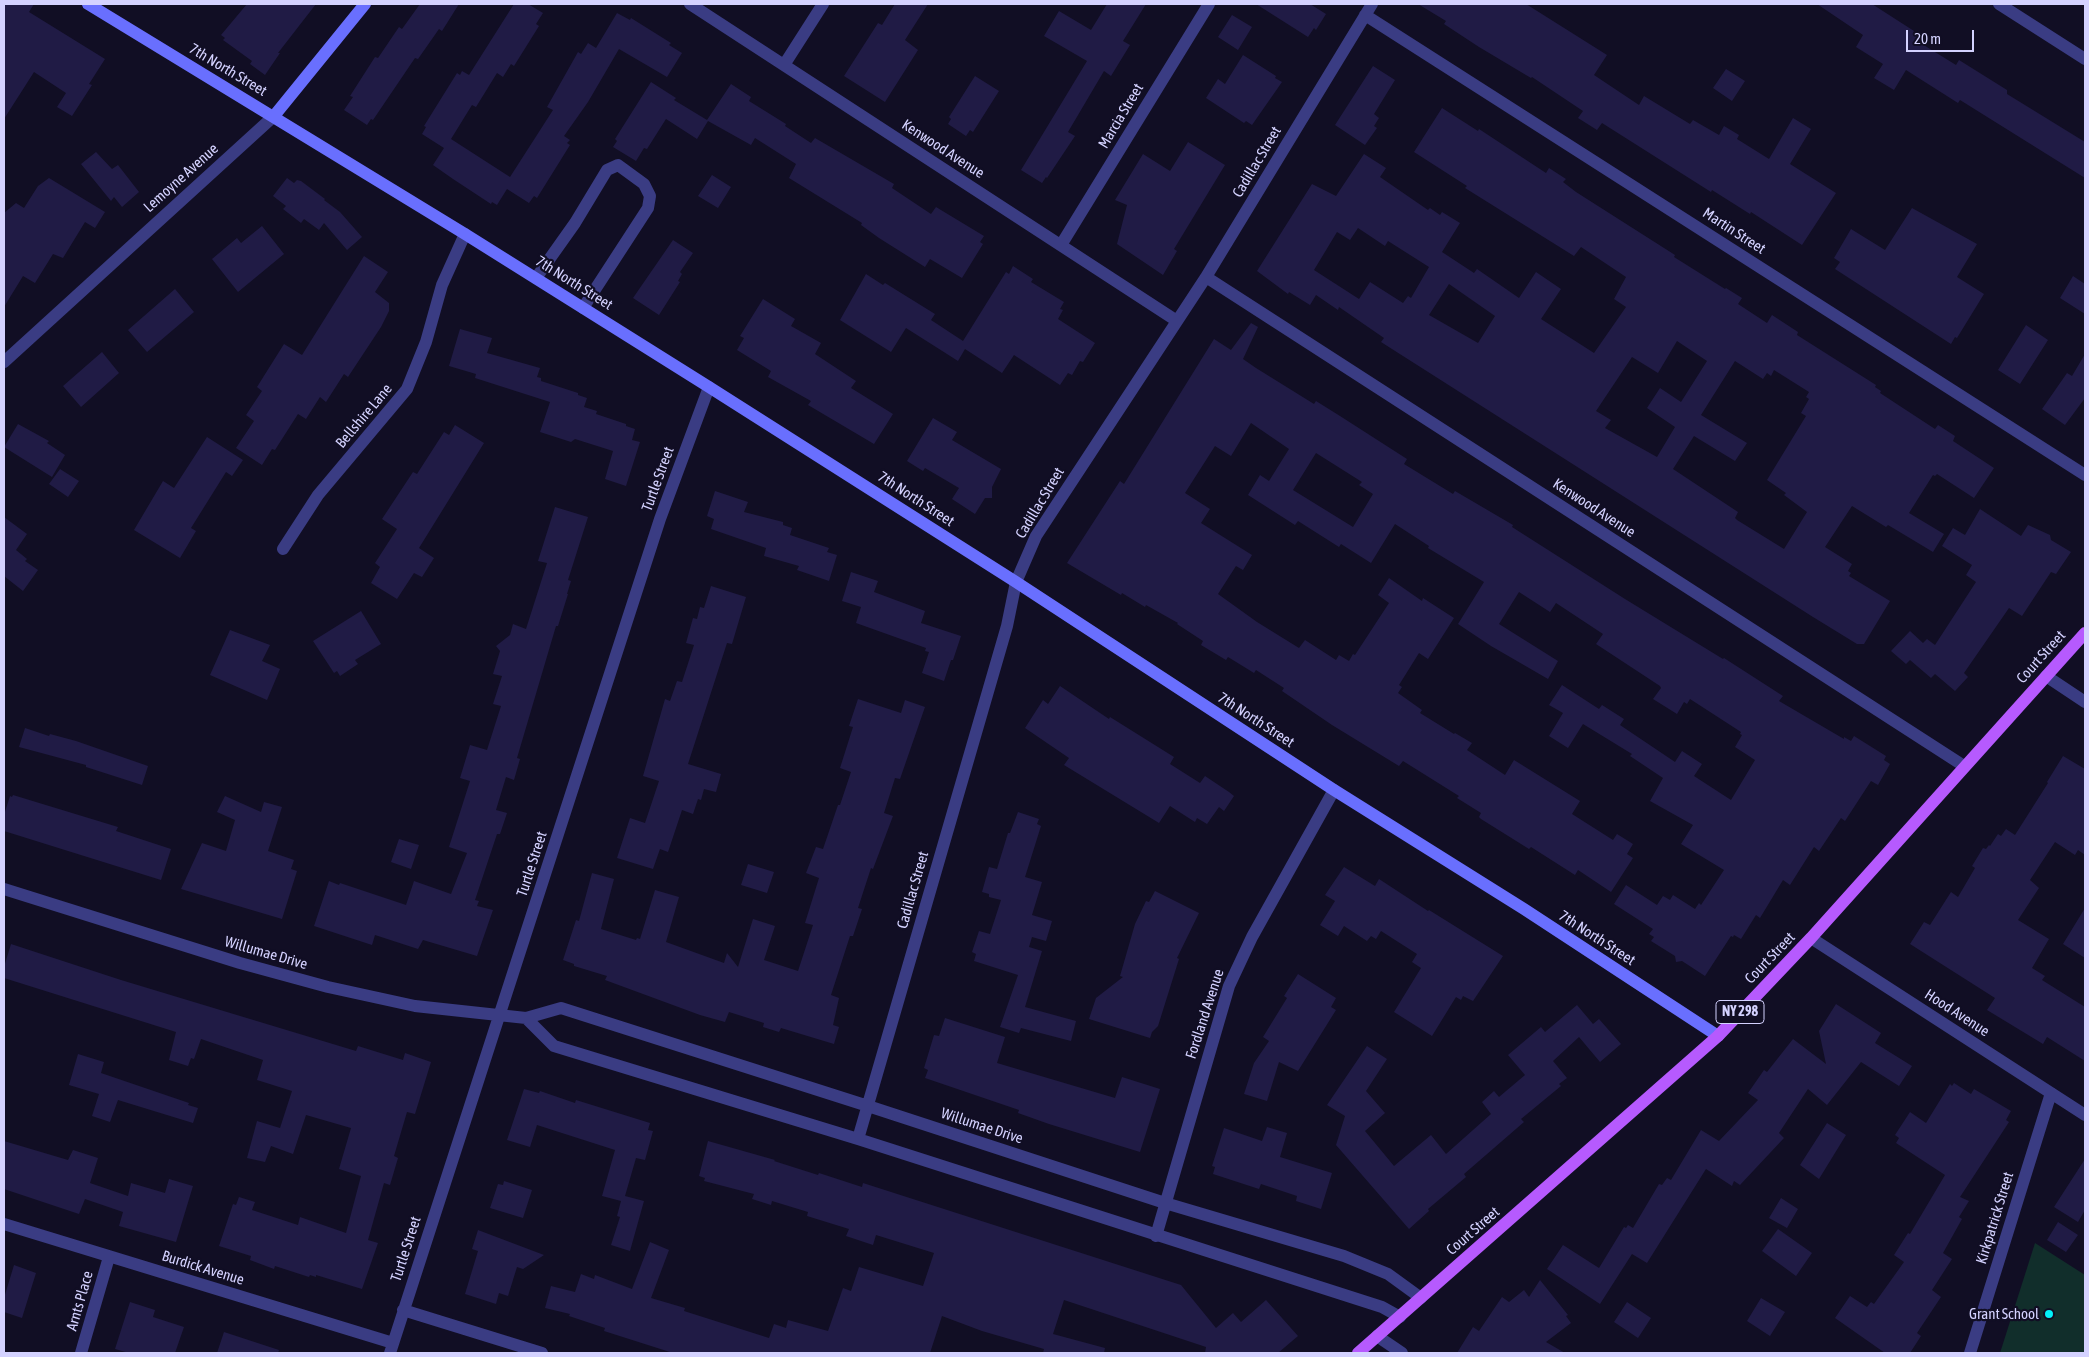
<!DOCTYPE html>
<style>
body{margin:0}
#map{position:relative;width:2089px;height:1357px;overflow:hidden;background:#110e24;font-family:"Asap Condensed",sans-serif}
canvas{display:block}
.frame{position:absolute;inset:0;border:5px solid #d4d2ff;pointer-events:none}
.scale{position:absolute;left:1906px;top:30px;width:68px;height:22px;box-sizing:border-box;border:2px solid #d4d2ff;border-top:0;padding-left:6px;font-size:15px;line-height:18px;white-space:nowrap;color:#d4d2ff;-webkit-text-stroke:4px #110e24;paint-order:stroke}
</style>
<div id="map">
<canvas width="2089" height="1357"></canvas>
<div class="frame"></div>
<div class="scale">20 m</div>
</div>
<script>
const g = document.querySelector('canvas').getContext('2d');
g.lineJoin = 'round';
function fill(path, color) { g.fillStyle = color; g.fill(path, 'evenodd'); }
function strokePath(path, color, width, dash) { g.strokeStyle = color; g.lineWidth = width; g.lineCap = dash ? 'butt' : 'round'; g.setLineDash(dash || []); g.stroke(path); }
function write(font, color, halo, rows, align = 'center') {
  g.font = font + ' "Asap Condensed",sans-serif'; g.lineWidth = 4.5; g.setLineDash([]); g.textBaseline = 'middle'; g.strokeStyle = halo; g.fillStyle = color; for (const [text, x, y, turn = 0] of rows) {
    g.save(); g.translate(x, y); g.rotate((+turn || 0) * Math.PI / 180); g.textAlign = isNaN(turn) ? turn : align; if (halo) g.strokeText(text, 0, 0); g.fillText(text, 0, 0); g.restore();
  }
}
fill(new Path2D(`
 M2035,1243L2085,1275V1353H2000Z`), '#112e2b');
fill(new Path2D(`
 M4,4H34L29,12L105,59L89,84L92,85L72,116L57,107L66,93L34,72L4,119Z
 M247,4H316L278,53H280L265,75L250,64L252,61L223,40L225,38L221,35Z
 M420,4H459L442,31L439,29L418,59L415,58L373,120L371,119L367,125L344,110L353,97L350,96L375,57L378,58L399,27L402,29Z
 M514,4H528L543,13L536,24L539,26L514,66L511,64L503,77L497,73L476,107L472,105L451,139L510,177L553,110L547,107L578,52L581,54L588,43L596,48L617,13L630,20L631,18L671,43L669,45L682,53L667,77L619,49L588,102L564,136L570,140L567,143L570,145L537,198L534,196L529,203L507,189L497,205L492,202L491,204L453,179L433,165L444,148L422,134L426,127L424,126L457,73L460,75L462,71L469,75Z
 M895,4H928L905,40L918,50L885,102L844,76L878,23L882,25Z
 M1107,4H1146L1123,41L1130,45L1111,76L1104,71L1068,132L1075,136L1047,178L1046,177L1042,183L1021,170L1087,61L1044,36L1059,11L1091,30Z
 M1256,4H1310L1326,14L1316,30L1314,28L1308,37Z
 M1418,4H1526L1607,55L1594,75L1639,105L1644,96L1690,124L1693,120L1719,135L1724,126L1739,135L1737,139L1769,159L1793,118L1811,129L1790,164L1836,193L1802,245L1751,212L1750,214L1712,190L1711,192L1602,123L1597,130L1578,118L1583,111L1532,77L1531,78L1479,47L1444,24L1446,21Z
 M1817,4H1872L1914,31L1913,33L1924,40L1922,44L1956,65L1959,60L2007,90V94L2085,142V178L1960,100L1958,103L1906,70L1894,90L1874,78L1883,64L1856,47L1863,35Z
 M1232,15L1252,27L1238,50L1218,37Z
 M1243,55L1276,76L1275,78L1282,82L1252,125L1246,121L1244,123L1206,98L1218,79L1225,84Z
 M1373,66L1395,80L1374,114L1379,118L1374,126L1377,128L1365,145L1335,125Z
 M1726,69L1745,81L1732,101L1713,88Z
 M975,76L999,91L973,132L970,130L966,136L948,124L951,119L949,117Z
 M651,82L676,98L674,100L707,120L731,84L751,97L749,101L786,124L785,126L811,143L815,138L894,184L892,188L931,214L936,207L984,236L980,242L983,244L962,278L930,259L925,267L879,238L861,225L862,223L789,178L796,164L755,138L751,145L708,121L697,139L666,119L647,149L644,148L636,161L613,147L617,141L615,139Z
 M1442,108L1478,131L1479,129L1546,173L1549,168L1566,179L1563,182L1576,192L1675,255L1674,257L1725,289L1726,288L1742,298L1738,304L1767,323L1772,315L1798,332L1797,335L1876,385L1875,387L1881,391L1880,393L1935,429L1938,425L1955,436L1953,441L1994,468L1974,498L1937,474L1935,476L1933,475L1909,513L1944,534L1933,552L1888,525L1886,527L1852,506L1825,547L1852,564L1848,571L1851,573L1849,576L1890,601L1864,644H1857L1813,617L1381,342L1384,338L1339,307L1338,310L1316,295L1310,305L1289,292L1288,294L1257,271L1312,184L1336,196L1364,154L1386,168L1380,177L1428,210L1430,208L1440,215L1442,212L1460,223L1442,252L1474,273L1477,269L1519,298L1536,272L1561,289L1541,319L1594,353L1626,307L1614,299L1626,277L1581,247L1574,256L1465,188L1467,186L1414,152ZM1358,228L1385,246L1388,241L1429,267L1411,298L1408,296L1403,303L1370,282L1359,299L1314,270L1337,232L1350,240ZM1449,284L1495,316L1478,343L1429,315ZM1677,341L1707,361L1681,402L1660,388L1647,408L1675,427L1657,457L1605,428L1611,420L1596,411L1632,357L1658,373ZM1735,361L1763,379L1767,373L1771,376L1774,370L1809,392L1806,397L1809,399L1801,413L1806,416L1767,480L1786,493L1784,495L1807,512L1784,549L1737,520L1735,518L1738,512L1673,469L1694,436L1735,461L1747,443L1701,415Z
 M1188,142L1225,165L1174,249L1177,251L1163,275L1117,244L1127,205L1115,200L1143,154L1170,171Z
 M96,152L112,169L118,165L139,192L122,207L114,197L111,201L81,164Z
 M712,175L731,187L718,208L698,196Z
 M49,178L105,212L95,228L85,222L63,258L53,254L35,283L23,276L4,307V213L16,203L24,208L38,186Z
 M287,178L294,183L297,180L301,181L325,199L324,200L340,212L362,237L347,250L324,223L319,230L304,219L301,223L283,209L286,206L273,196Z
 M1912,208L1977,244L1957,277L1984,294L1957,338L1955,337L1951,344L1835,269L1840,262L1834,258L1851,229L1885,250Z
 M262,226L284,254L238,292L212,259L237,238L241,243Z
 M673,240L693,253L680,272L682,274L678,281L680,282L659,315L633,298Z
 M364,256L388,272L375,292L389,303V311L381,327L348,377L344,374L326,402L320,397L306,419L298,414L275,450L272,449L262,465L236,448L254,421L246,415L262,391L257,387L284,344L302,355Z
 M1013,266L1033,279L1031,282L1064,302L1060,309L1063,310L1058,319L1095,343L1083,362L1080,361L1072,375L1068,373L1060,385L1014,355L1002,373L965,349L958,361L906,328L891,352L840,320L866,274L883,285L885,283L935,314L931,320L963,341L1006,272L1009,274Z
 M2073,276L2085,284V314L2060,298Z
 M175,289L194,312L147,352L128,330Z
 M763,299L795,319L791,326L821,343L815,354L856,381L851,388L893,414L874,444L808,405L811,401L768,377L771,371L737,350L744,338L740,336Z
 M1251,323L1258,327L1243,359L1256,368L1314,404L1316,401L1340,416L1407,459L1404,464L1453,494L1455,491L1513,525L1512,527L1625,599L1723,659L1724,658L1783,696L1779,701L1844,739V737L1851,741L1854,736L1886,756L1884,760L1890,764L1878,785L1871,781L1845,821L1841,818L1819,851L1814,847L1790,885L1783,880L1760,918L1756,915L1741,939L1734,935L1733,937L1731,936L1705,976L1682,961L1676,962L1675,956L1651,941L1654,937L1649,934L1653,929L1614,904L1626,885L1657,905L1663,896L1670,900L1673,895L1695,909L1699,903L1701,905L1724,870L1681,844L1693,825L1650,801L1663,778L1630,756L1632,754L1583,724L1568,748L1549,736L1563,713L1549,705L1562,685L1599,709L1602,705L1624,719L1620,725L1675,762L1682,751L1702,764L1694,776L1731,800L1755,760L1735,747L1742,735L1740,734L1741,732L1690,699L1687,704L1684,702L1677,714L1653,699L1661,688L1660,686L1596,644L1603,634L1556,603L1550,612L1519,592L1499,624L1558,661L1548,679L1491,646L1458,624L1484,582L1428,548L1429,546L1395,524L1371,563L1341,544L1339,547L1298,521L1295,525L1248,495L1260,475L1269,481L1289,449L1251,423L1231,456L1215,446L1185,493L1210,509L1201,523L1252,555L1243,570L1236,566L1218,594L1257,622L1299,648L1305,640L1336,660L1339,655L1349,661L1353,654L1355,655L1389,603L1378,595L1389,578L1422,601L1423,598L1454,618L1428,659L1419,653L1399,685L1402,687L1398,693L1422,710L1420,713L1454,734L1455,733L1472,743L1467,750L1505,775L1514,760L1580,801L1572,814L1613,840L1617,834L1633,844L1627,854L1633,858L1611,892L1578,870L1575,875L1531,847L1529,849L1481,819L1479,817L1481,813L1457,798L1459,796L1403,761L1399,766L1332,725L1282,691L1284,688L1256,670L1254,673L1228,657L1226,660L1201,645L1203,641L1177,624L1178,623L1146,605L1145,607L1122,593L1121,595L1067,563L1120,481L1124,484L1214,339L1231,350ZM1316,453L1362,482L1359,485L1373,494L1353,527L1293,490Z
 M2026,325L2048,340L2020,384L1998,370Z
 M460,329L492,338L487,353L540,368L537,377L541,378V381L578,393V395L587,398L584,407L597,411L596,414L626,424V426L635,429L632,440L640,442L626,486L605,479L613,451L575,439L571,442L540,432L550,402L475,378L476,374L449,366Z
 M102,352L119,373L81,407L63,386Z
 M2085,354V398L2065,425L2042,409L2067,373L2072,376Z
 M933,418L957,432L952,440L1001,469L992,487V498H985L975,514L952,499L959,488L925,468L923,471L907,461Z
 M18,424L49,441L47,443L65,455L52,477L4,447Z
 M455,425L484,443L419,548L434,558L422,577L414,573L397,599L371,583L380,567L375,563L397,529L382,519L413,472L417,474L444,432L449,435Z
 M207,437L243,460L232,476L226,472L191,528L196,531L180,558L134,530L163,481L174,488Z
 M60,469L79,481L68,497L49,484Z
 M715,491L748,502L744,512L783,522V525L792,528L790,535L829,548L827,552L837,555L829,581L797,570L799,566L764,556L766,548L711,529L714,519L707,516Z
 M555,507L588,517L568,580L571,581L567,594H568L558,626H556L517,758L520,759L514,780L506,777L496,810L507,813L500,834H497L475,900L479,901L477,906L493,910L477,956L423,940L418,949L375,935L372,945L314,926L329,881L339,885L340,883L406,905L414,881L451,894L467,853L449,847L470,781L460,778L470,745L487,750L501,706L493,704L502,676L493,674L500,651L496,646L510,635L513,624L526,629L547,563L538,561Z
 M1980,509L2021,536L2028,525L2050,535L2051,540L2071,552L2056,574L2051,572L2022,616L2009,608L1964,673L1968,677L1955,691L1935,674L1931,678L1910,660L1906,664L1891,651L1910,631L1923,643L1927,639L1935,645L1976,582L1966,575L1972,565L1942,546L1953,528L1965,535Z
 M4,517L27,534L16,550L27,559L25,561L38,570L23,591L4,576Z
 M851,572L878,581L874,592L925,611L921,623L961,636L953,660H951L944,681L922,673L929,652L925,651L926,648L856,623L861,607L842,601Z
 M711,586L746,597L732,644L727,643L688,764L721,774L716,792L704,789L701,800L698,799L693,814L682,810L668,852L660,849L653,869L617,858L630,818L645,823L659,781L643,776L665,699L670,701L677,681L682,682L694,645L686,643L693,618L697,619L700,607L704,608Z
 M361,611L381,644L355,660L358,664L340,676L337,671L334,673L313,641Z
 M230,630L270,645L262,661L280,669L267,700L210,675Z
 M1060,686L1109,719L1110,717L1174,757L1170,764L1200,783L1205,776L1229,792L1234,796L1224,811L1219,807L1207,824L1197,818L1195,822L1170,806L1159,823L1064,765L1069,758L1025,728L1043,700L1048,704Z
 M858,699L901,713L905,700L925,707L900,779L895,778L884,813L893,816L873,869L871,868L858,908L862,909L853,936H850L831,995L839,998L833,1025L839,1027L834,1044L781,1028L779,1032L763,1027L764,1023L729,1012L725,1022L700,1015L605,980L607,976L574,966V964L563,960L576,920L579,921L592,873L614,879L601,929L636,940L637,938L640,939L655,890L679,897L666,942L724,963L727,953L738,967L753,919L775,926L764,960L798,971L813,925L805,923L819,878L806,873L816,847L823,849L838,805H840L851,772L840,768L853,727L849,726Z
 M25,728L49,736L50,734L76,741L148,766L142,785L86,767V765L19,747Z
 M2063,756L2085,769V855L2078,850L2075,855L2055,842L2030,880L2039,888L2018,920L2049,939L2032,968L2045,976L2042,980L2085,1007V1061L2047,1037L2043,1044L1987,1010L1995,998L1910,944L1924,922L1930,925L1951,892L1958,897L1975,868L1972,866L1983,848L1986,849L1989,845L1990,846L1998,834L2001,836L2006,829L2015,835L2048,783L2047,782Z
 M13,795L118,827L116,831L171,849L161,880L4,831V815L10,796L12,797Z
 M225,796L261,812L264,802L282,807L268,851L294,860L291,869L297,871L282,919L181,889L202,843L226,851L235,820L217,812Z
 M1018,812L1039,819L1037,824L1041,826L1025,877L1042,882L1032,915L1052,921L1046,941L1032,937L1029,947L1042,951L1025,1007L1076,1021L1071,1041L1021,1028L1019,1033L1000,1027L1018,975L974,961L976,954L972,952L979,931L990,934L1001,900L989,897V894L982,892L989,867L997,869L1008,833H1010Z
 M399,839L419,845L411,869L391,862Z
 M748,864L774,872L767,893L741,885Z
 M1344,867L1375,886L1379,879L1428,911L1429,910L1503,956L1473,1001L1463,996L1461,1000L1456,997L1432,1036L1394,1012L1421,968L1412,962L1417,954L1381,931L1376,939L1371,936L1367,941L1344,926L1338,936L1320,925L1335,901L1325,895Z
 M1155,891L1199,913L1177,958L1179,959L1158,1026L1152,1032L1150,1038L1089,1019L1096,998L1123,977L1120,976L1135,924L1146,901L1149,902Z
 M2085,908V958L2063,944Z
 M11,944L121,980L356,1051L358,1046L403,1060L405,1053L431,1062L415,1114L407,1112L394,1156L398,1158L390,1185L384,1183L368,1240L378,1243L362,1289L316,1275V1277L310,1275L309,1277L275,1266L274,1269L250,1260L251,1256L219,1246L233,1204L236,1205L239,1197L255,1202L252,1210L298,1225L300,1217L346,1233L361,1176L339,1169L351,1128L306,1115L293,1154L271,1146L265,1162L247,1158L257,1121L280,1128L292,1091L257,1080L263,1060L201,1039L194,1059L191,1058L188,1066L169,1060L176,1032L4,978V967Z
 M1298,974L1336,998L1331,1007L1336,1010L1298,1071L1279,1062L1267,1101L1244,1094L1254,1063L1269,1041L1263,1037L1287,998L1284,996Z
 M1836,1004L1881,1033L1875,1043L1912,1066L1899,1086L1861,1062L1827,1105L1808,1089L1779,1133L1784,1138L1740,1185L1734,1181L1732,1186L1706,1169L1647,1263L1632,1254L1600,1304L1547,1269L1563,1245L1599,1268L1624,1227L1626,1228L1628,1225L1633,1228L1659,1184L1662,1185L1667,1178L1671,1180L1701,1130L1719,1141L1758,1100L1748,1093L1764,1070L1767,1072L1793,1039L1826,1064L1819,1031Z
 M1577,1005L1593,1024L1599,1019L1621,1044L1600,1062L1579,1037L1553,1061L1567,1078L1559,1084L1561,1086L1521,1119L1524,1122L1464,1174L1466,1177L1428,1209L1429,1211L1409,1229L1336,1145L1345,1116L1327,1105L1367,1046L1387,1059L1366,1091L1385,1113L1365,1131L1394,1166L1431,1135L1446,1154L1491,1114L1482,1102L1494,1091L1499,1097L1525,1075L1508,1055L1541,1027L1545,1032Z
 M945,1018L1005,1037L997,1063L1115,1098L1122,1077L1160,1089L1140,1152L1049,1124L1018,1113L1019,1110L925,1078L928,1070L924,1068L934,1035L939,1036Z
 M78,1054L104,1062L101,1073L189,1103L188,1105L198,1108L193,1123L118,1100L110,1122L92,1116L99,1094L69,1085Z
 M1954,1083L1971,1094L1974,1089L2011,1111L2006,1120L2009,1122L1960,1197L1969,1201L1959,1217L1962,1219L1943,1253L1952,1259L1932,1290L1941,1297L1917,1333L1921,1336L1910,1353H1885L1835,1318L1850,1296L1867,1307L1871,1302L1874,1304L1904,1262L1894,1255L1908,1233L1910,1234L1945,1175L1896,1143L1899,1138L1895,1135L1910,1112L1926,1123L1950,1084L1952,1086Z
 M524,1089L539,1093L540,1091L575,1103L576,1100L650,1123L648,1130L653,1131L645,1160L636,1158L625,1196L644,1201L630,1251L611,1245L620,1217L617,1216L621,1201L602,1196L615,1150L537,1125L530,1147L507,1140Z
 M1827,1123L1846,1135L1819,1179L1800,1165Z
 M1267,1127L1287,1133L1280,1157L1332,1173L1321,1209L1296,1201L1297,1196L1261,1184L1259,1189L1213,1174L1215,1167L1212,1166L1224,1128L1262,1141Z
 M4,1141L68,1160L73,1150L98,1158L90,1183L128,1196L131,1183L165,1193L169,1179L193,1186L176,1242L119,1226L123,1212L85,1199L79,1214L4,1189Z
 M708,1141L775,1160L774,1161L818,1175L819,1173L862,1187L863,1183L1181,1285L1216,1328L1233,1313L1241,1322L1266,1300L1298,1336L1278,1353H1205L1206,1347L1064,1300L1053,1334L1105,1348L1104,1353H1043L1044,1349L982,1331L942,1316L930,1353H673L604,1331L605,1328L569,1316L570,1314L545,1308L551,1286L575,1292L581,1274L594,1279L595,1275L632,1289L650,1242L669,1250L651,1298L685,1308L684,1311L769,1338L774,1324L786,1328L788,1320L828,1331L843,1288L851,1291L859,1267L923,1286L934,1253L876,1235L873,1245L846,1236L849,1229L807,1216L808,1212L772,1201L771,1205L752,1199L754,1194L704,1181L705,1178L699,1176Z
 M2085,1159V1210L2078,1222L2054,1207Z
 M504,1181L532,1190L523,1218L490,1208L498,1184L503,1185Z
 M1781,1198L1798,1209L1787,1228L1769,1218Z
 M2058,1222L2078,1235L2066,1252L2047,1240Z
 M1778,1229L1812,1253L1796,1276L1762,1251Z
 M478,1230L544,1255L523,1269L517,1267L508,1296L499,1293L496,1304L465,1294L478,1251L472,1249Z
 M14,1265L36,1273L22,1318L4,1312V1298Z
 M1540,1280L1568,1315L1566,1316L1571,1323L1546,1342L1565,1353H1457L1473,1327L1479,1331L1502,1297L1509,1302L1524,1290L1529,1297Z
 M1761,1298L1785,1312L1770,1336L1747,1321Z
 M130,1302L155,1310L153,1317L184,1327L175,1353H129L115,1349Z
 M1627,1302L1651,1318L1638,1338L1614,1322Z
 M224,1332L279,1350L278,1353H217Z`), '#201b45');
strokePath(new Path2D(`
 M536,278L575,223L607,170L618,165L644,184L650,196L648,208L583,308`), '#3a3c83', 12);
strokePath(new Path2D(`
 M690,4L1177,321
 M1999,4L2085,59
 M1365,15L2085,475
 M784,65L823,4
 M1061,245L1209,4
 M1206,277L1964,766
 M4,362L274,116
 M283,549L318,495L407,389L426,342L442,285L465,234
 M2046,676L2085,702
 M4,889L240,963L328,987L415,1006L526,1018L561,1008L868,1106L1165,1203L1344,1256L1388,1274L1421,1298
 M1811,938L2085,1115
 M526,1018L554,1046L858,1139L1382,1307L1400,1317
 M858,1139L1007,626L1016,582L1036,536L1206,277L1372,4
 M4,1224L393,1343
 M1156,1236L1229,986L1252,937L1334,790
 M403,1310L542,1353
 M1377,1336L1402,1353
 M81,1353L109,1257
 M390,1353L660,519L709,387
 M1970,1353L2051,1093`), '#3a3c83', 12);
strokePath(new Path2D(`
 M88,4L465,234L709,387L1016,582L1334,790L1524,909L1718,1036
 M274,116L365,4`), '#696ffe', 12);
strokePath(new Path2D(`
 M1358,1353L1718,1036L1811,938L2085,633`), '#b65afe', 12);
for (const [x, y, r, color] of [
 [2049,1314,5,"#02f2fa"]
]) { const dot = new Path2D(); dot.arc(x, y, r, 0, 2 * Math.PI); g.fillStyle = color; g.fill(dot); strokePath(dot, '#110e24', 2); }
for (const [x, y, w] of [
 [1740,1012,48]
]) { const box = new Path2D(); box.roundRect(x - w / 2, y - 11.5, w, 23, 4); g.fillStyle = '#110e24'; g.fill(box); strokePath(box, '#d4d2ff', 1); }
write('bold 14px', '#d4d2ff', null, [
 ["NY 298",1740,1012]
]);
write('15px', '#d4d2ff', '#110e24', [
 ["7th North Street",228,70,31],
 ["Marcia Street",1121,116,-59],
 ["Kenwood Avenue",943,149,33],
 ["Cadillac Street",1257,162,-59],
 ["Lemoyne Avenue",181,178,-42],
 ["Martin Street",1734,231,33],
 ["7th North Street",574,283,32],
 ["Bellshire Lane",364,416,-50],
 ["Turtle Street",658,479,-70],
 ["7th North Street",916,499,33],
 ["Cadillac Street",1040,503,-59],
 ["Kenwood Avenue",1594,508,33],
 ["Court Street",2041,657,-48],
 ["7th North Street",1256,720,33],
 ["Turtle Street",532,864,-72],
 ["Cadillac Street",913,890,-74],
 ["7th North Street",1597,938,33],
 ["Willumae Drive",266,953,16],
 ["Court Street",1770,958,-46],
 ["Hood Avenue",1957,1013,33],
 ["Fordland Avenue",1205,1014,-72],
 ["Willumae Drive",982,1126,18],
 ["Kirkpatrick Street",1995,1218,-73],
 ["Court Street",1473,1231,-41],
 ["Turtle Street",406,1249,-72],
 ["Burdick Avenue",203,1268,17],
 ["Arnts Place",80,1301,-74]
]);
write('15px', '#d4d2ff', '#110e24', [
 ["Grant School",2039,1314]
], 'right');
</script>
